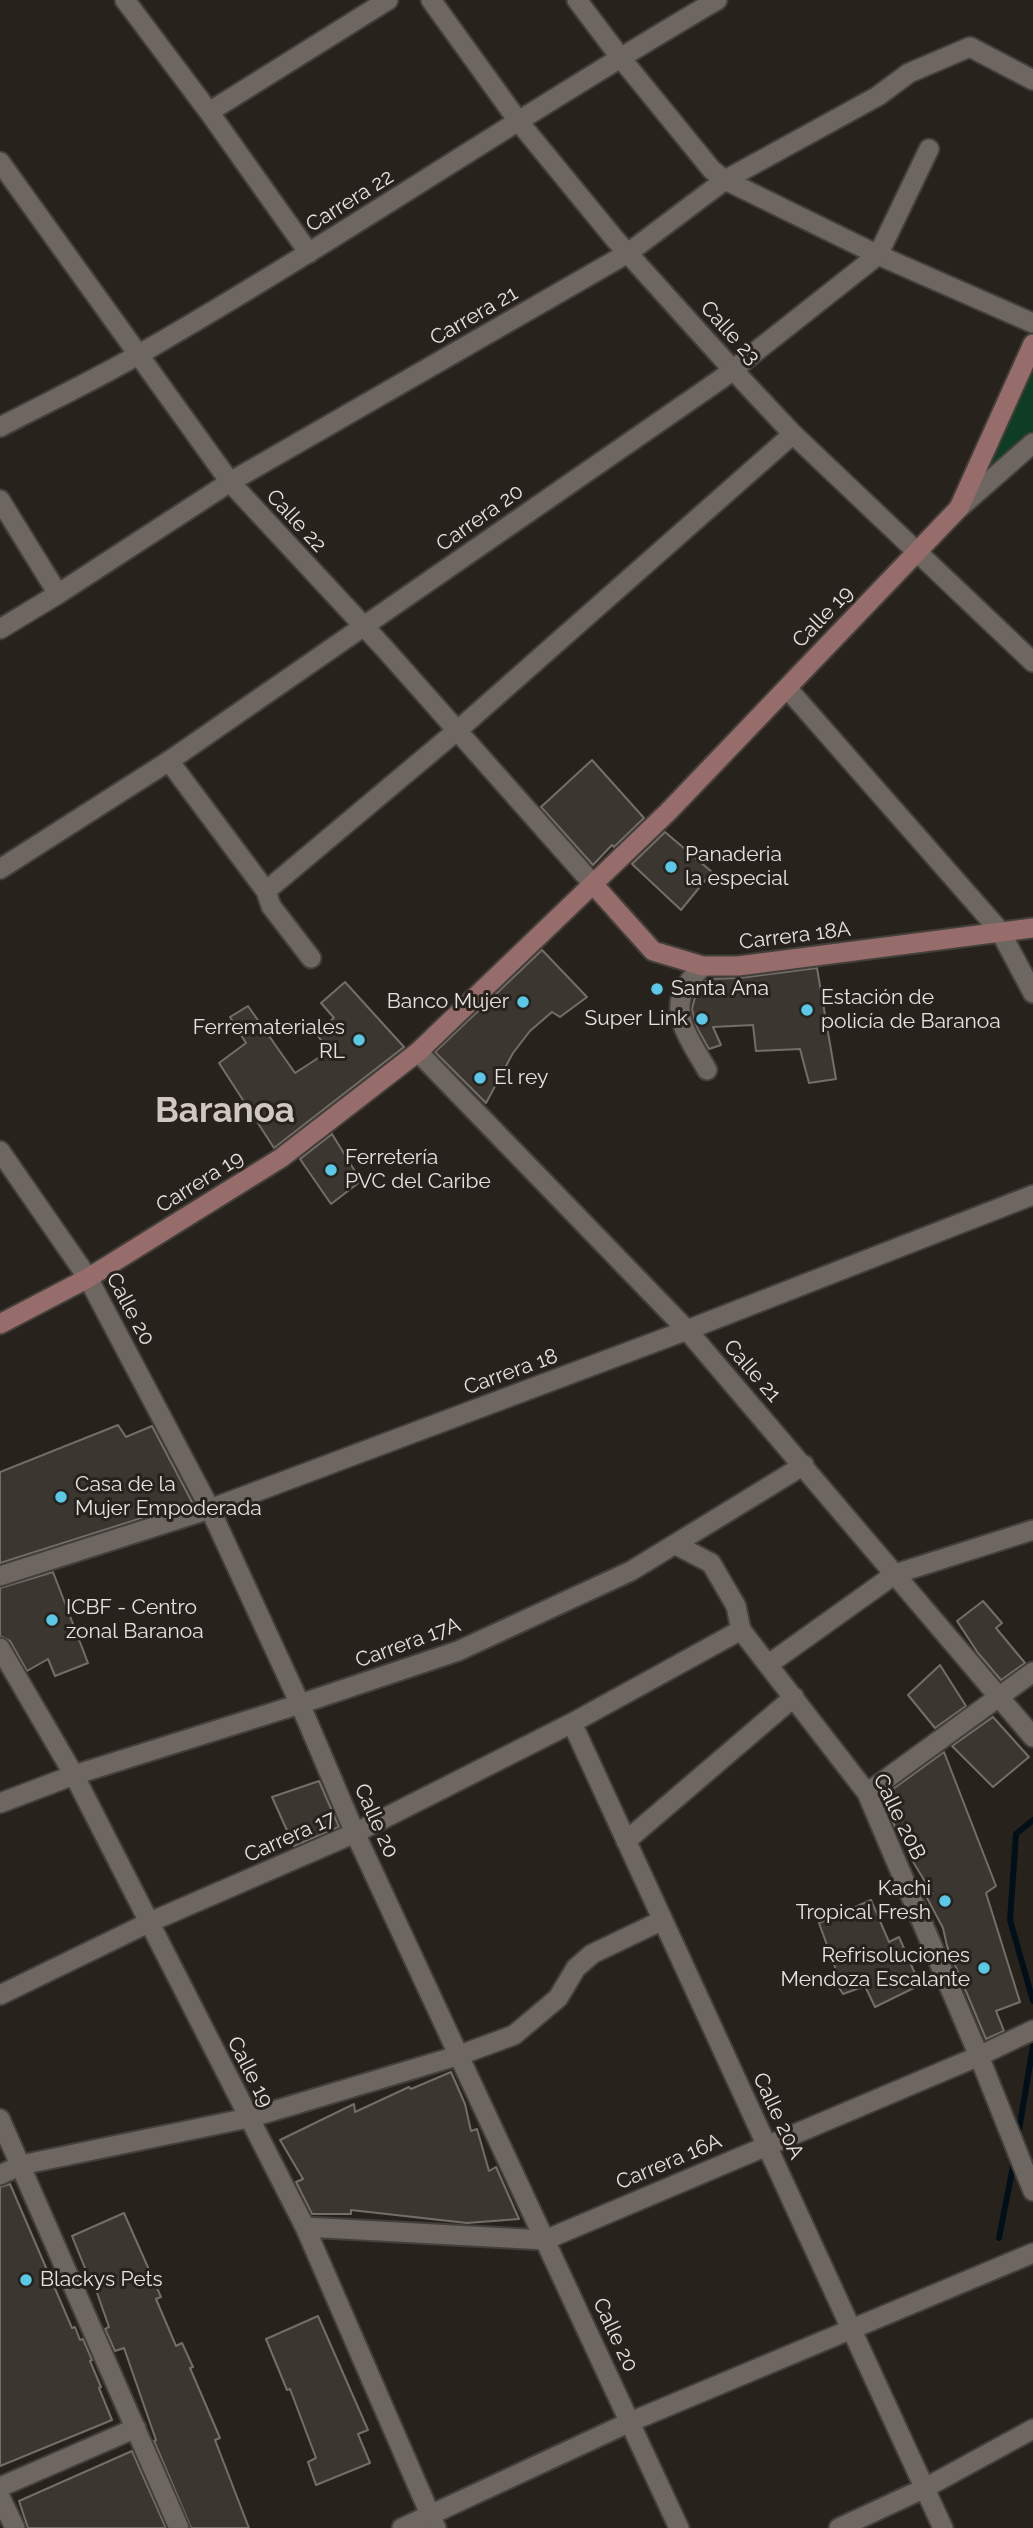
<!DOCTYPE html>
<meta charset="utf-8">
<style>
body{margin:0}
canvas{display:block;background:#28221d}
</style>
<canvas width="1033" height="2528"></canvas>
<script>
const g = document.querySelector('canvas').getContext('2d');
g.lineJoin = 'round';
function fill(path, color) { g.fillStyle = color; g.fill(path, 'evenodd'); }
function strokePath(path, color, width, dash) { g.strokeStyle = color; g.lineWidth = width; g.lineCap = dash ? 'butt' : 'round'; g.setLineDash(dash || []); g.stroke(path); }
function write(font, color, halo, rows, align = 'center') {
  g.font = font + ' Raleway,sans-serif'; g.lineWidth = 6; g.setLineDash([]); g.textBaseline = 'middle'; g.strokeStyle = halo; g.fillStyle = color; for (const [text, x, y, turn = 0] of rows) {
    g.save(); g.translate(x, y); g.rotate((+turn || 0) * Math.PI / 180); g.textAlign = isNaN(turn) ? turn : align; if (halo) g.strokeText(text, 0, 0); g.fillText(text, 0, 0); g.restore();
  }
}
fill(new Path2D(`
 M1033,355V441L973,491Z`), '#0f3d24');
strokePath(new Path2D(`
 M1033,1820L1016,1834L1010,1920L1033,2001
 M1018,2136L1033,2046
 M999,2238L1014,2161`), '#000f18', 6);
const building = new Path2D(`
 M592,760L644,818L614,847L612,845L593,865L541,807Z
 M665,832L712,872L681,910L632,864Z
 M542,950L587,997L560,1017L552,1012L530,1031L513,1053L486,1103L435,1052Z
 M817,968L836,1079L809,1083L800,1049L756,1051L753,1025L713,1027L721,1045L709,1049L696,1026L692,1009L696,993L708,979L739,978Z
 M345,982L404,1047L274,1148L219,1063L246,1043L230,1017L248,1006L295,1073L329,1051L315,1032L334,1018L321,1003Z
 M332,1134L361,1181L331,1204L300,1159Z
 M118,1425L126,1437L152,1426L192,1502L0,1563V1472Z
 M53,1572L88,1663L55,1676L48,1659L27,1671L10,1641L0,1636V1588Z
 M983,1601L1002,1623L996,1628L1025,1663L1001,1680L978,1653L957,1621Z
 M940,1665L966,1706L935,1728L908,1695Z
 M993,1717L1029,1757L993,1787L952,1746Z
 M944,1752L996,1886L986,1893L1020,2002L996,2011L1004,2031L986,2039L947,1946L943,1928L926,1896L932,1893L912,1860L917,1857L898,1827L896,1829L882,1797Z
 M319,1781L339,1827L294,1846L272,1797Z
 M871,1900L889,1942L899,1937L920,1985L875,2007L865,1986L843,1994L830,1973L836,1970L819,1923Z
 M451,2072L465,2104L471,2131L477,2129L489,2171L496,2167L519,2219L467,2223L351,2210V2214H312L296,2182L303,2179L280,2140L354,2104L355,2112L409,2087L411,2089Z
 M10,2184L72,2328L75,2327L80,2340L83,2339L92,2360L90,2361L101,2387L99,2388L112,2420L0,2466V2187Z
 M124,2213L161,2297L156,2299L176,2346L182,2343L193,2367L190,2368L220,2438L215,2440L249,2528H191L154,2441L156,2440L124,2348L115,2351L105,2329L109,2327L95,2287L93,2288L72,2236Z
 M318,2316L368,2430L358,2434L370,2463L316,2485L308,2462L316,2458L290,2389L287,2390L266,2339Z
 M132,2451L166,2528H28L19,2501Z`);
fill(building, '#3c3631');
strokePath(building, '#756e68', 2);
const minor = new Path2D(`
 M125,0L209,112L309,253
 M431,0L519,122L614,238L733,370L793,434L1033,662
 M577,0L620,57L712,170L725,180L878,255L1033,323
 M209,112L388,0
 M878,255L929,149
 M0,427C50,401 101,377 150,348C342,237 525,112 717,0
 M0,500L58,594
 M959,508L1033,443
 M0,629L58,594L230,482L628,253L725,180L878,96L909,73L970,47L1033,80
 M787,688L1000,931L1033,993
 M169,761L266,891L271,906L311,958
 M266,891L466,723L793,434
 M703,966C697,973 689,980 685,988C669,1016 694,1046 707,1070
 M418,1052L687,1330L1033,1737
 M0,1151L88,1278L210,1509L300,1704L355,1833L679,2528
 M676,1545L711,1563L736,1606L741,1630L867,1793L979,2056L1033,2191
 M0,1576L210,1509L687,1330L1033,1195
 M0,1648L74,1775L305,2227L436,2528
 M769,1664L895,1574L1033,1530
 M572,1723L943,2528
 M867,1793L1033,1672
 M0,1803L74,1775L300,1704L458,1651L631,1571L804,1465
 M626,1841L794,1697
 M0,1995L150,1922L355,1833L572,1723L741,1630
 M0,2119L179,2528
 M0,2175L21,2165L253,2117L460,2055L514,2035L558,1998L576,1968L592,1954L663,1920
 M305,2227L545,2240L979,2056L1033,2030
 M0,2487L136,2428
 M402,2528L630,2422L1033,2253
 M839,2528L925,2488L1033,2429`);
const tertiary = new Path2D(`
 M0,162L230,482L385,649L593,884
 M0,869L169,761L721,379L878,255
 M0,2497L15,2528`);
const secondary = new Path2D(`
 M593,884L653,951L703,966H738L1033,928
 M0,1324L88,1278L281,1158L418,1052L668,812L959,508L1033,344`);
strokePath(minor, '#433f3b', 23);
strokePath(tertiary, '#433f3b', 23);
strokePath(secondary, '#433f3b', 23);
strokePath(minor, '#6e6761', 19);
strokePath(tertiary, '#6e6761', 19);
strokePath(secondary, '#976d6b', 19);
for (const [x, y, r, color] of [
 [671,867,7,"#5ac8e6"],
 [657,989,7,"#5ac8e6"],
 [523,1002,7,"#5ac8e6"],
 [807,1010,7,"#5ac8e6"],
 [702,1019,7,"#5ac8e6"],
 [359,1040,7,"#5ac8e6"],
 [480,1078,7,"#5ac8e6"],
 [331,1170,7,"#5ac8e6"],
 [61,1497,7,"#5ac8e6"],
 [52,1620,7,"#5ac8e6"],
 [945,1901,7,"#5ac8e6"],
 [984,1968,7,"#5ac8e6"],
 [26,2280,7,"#5ac8e6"]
]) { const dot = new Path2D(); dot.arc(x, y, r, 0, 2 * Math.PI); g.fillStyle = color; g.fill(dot); strokePath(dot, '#28221d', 2.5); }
write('21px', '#e6e2df', '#28221d', [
 ["Carrera 22",350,201,-32],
 ["Carrera 21",474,316,-30],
 ["Calle 23",730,333,48],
 ["Carrera 20",480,518,-35],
 ["Calle 22",296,521,47],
 ["Calle 19",823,617,-46],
 ["Carrera 18A",795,936,-7],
 ["Carrera 19",200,1182,-32],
 ["Calle 20",130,1309,62],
 ["Calle 21",752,1371,49],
 ["Carrera 18",511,1372,-20],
 ["Carrera 17A",408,1643,-20],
 ["Calle 20B",899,1817,64],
 ["Calle 20",376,1821,66],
 ["Carrera 17",290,1837,-24],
 ["Calle 19",250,2072,63],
 ["Calle 20A",778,2116,65],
 ["Carrera 16A",669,2162,-23],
 ["Calle 20",615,2335,65]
]);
write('21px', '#e6e2df', '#28221d', [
 ["Panaderia",685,855],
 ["la especial",685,879],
 ["Santa Ana",671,989],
 ["Estación de",821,998],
 ["policía de Baranoa",821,1022],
 ["Banco Mujer",509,1002,"right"],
 ["Super Link",688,1019,"right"],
 ["Ferremateriales",345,1028,"right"],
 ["RL",345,1052,"right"],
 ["El rey",494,1078],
 ["Ferretería",345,1158],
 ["PVC del Caribe",345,1182],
 ["Casa de la",75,1485],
 ["Mujer Empoderada",75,1509],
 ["ICBF - Centro",66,1608],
 ["zonal Baranoa",66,1632],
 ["Kachi",931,1889,"right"],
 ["Tropical Fresh",931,1913,"right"],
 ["Refrisoluciones",970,1956,"right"],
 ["Mendoza Escalante",970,1980,"right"],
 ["Blackys Pets",40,2280]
], 'left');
write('bold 35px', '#cfc7c0', '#28221d', [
 ["Baranoa",225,1111]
]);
</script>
